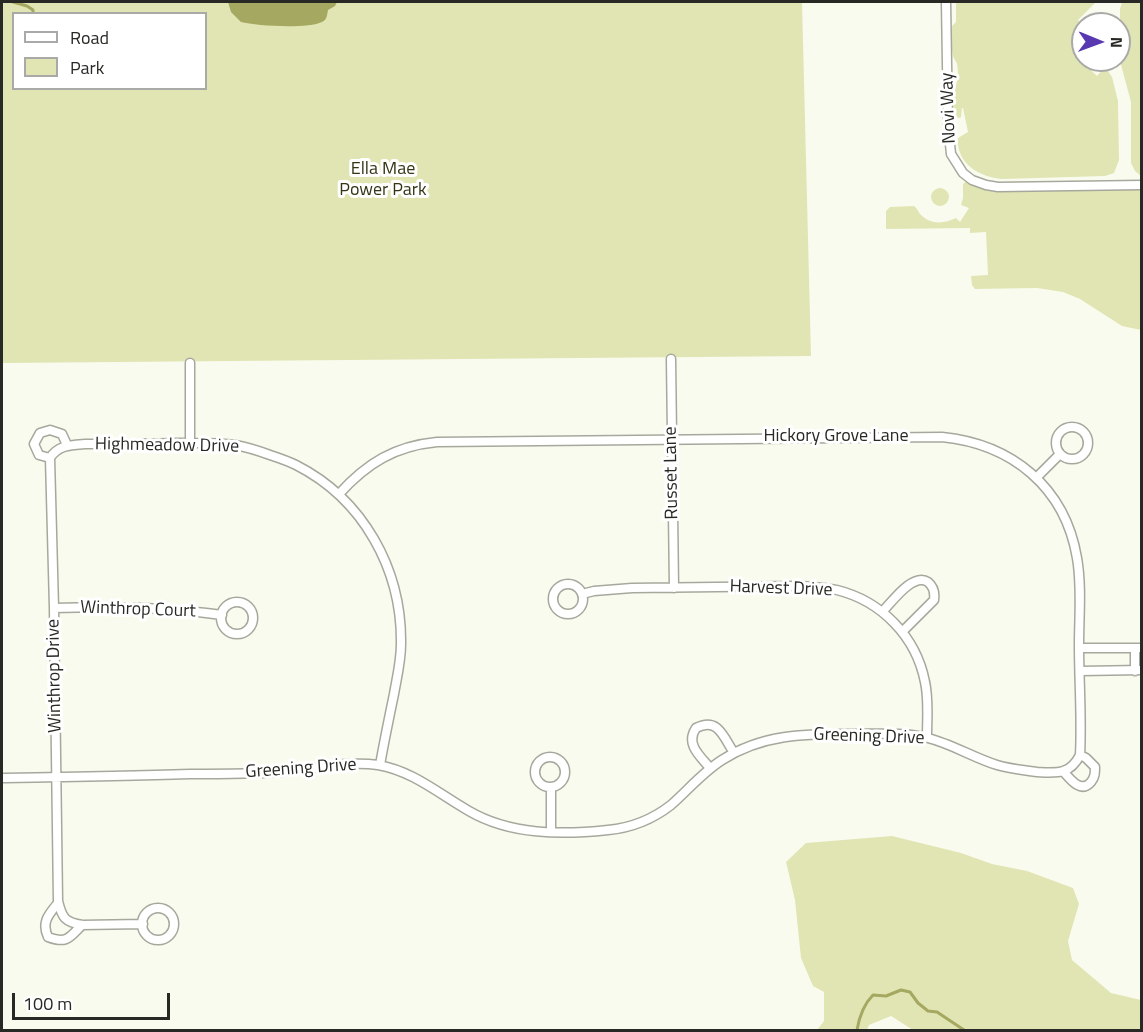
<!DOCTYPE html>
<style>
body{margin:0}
#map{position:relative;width:1143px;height:1032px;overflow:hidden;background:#fafbef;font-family:"Titillium Web",sans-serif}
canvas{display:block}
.frame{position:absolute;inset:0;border:3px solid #282824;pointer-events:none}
.legend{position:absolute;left:12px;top:12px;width:195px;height:78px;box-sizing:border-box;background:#fff;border:2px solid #a9a9a7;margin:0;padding:8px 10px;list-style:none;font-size:18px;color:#282824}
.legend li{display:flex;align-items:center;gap:12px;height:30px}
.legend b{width:30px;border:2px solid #a9a9a7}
.north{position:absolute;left:1071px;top:12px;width:60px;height:60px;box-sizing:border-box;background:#fff;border:2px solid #a9a9a7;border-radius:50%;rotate:91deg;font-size:16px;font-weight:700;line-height:24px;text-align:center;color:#282824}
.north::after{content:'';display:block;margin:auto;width:21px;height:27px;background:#5939b1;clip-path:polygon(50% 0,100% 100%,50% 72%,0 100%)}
.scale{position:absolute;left:12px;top:993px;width:158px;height:27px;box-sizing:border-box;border:3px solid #282824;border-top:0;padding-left:8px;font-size:18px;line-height:21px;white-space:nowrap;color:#282824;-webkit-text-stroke:4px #fff;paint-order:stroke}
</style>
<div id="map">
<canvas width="1143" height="1032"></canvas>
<div class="frame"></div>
<ul class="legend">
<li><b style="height:8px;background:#fff"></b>Road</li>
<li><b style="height:16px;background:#e1e5b3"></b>Park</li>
</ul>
<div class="north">N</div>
<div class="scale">100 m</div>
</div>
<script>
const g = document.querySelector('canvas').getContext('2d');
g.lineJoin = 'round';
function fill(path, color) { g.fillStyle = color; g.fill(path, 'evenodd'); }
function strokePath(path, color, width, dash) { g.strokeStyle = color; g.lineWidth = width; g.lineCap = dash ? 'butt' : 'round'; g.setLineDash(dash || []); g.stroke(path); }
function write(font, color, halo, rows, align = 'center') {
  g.font = font + ' "Titillium Web",sans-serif'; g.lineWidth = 6; g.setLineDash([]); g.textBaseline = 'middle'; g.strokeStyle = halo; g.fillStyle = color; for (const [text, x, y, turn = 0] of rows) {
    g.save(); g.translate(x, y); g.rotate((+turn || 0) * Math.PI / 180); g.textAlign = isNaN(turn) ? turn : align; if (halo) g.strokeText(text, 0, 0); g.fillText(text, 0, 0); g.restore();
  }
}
fill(new Path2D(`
 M2,2H802L811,356L2,363ZM14,14H206V88H14Z
 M956,2H1096L1078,20L1083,25V55L1079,59L1097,76L1104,68H1106L1112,77L1118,101L1119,160L1114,173L1105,176L1002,179C980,177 956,164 958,138L968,132L963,108H962L961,117L960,118L956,117C948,99 961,83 957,64C956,61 954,59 953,56C951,47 952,35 952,26L956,22Z
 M1122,2H1141V176L1135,171L1131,163V102L1120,61L1127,40L1124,26L1120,20V9Z
 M966,181L991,191L1001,192L1141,189V330L1122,326L1080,299L1063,292L1037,288L975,289L972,285L971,276L988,275L986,232L970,233V228L886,229V211L890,207L914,206C917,208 918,211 920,214C930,225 944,224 956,218L960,222L969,208L961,205L963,198V184Z
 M931 197a9 9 0 1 1 18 0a9 9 0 1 1-18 0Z
 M892,836L961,853L992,864L1027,871L1073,888L1079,904L1068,941L1072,960L1111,993L1141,1000V1030H913L891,1016L869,1025L867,1030H817L824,1021V992L813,986L801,958L795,900L786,862L806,843Z`), '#e1e5b3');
fill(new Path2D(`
 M228,2H337L335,6L328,10C327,15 327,20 322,22C308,29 256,26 241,22L231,12Z`), '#a5a860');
strokePath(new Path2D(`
 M13,2L27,6L33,10V14
 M857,1030C859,1018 864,1004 873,995L886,996L901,990L910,992L918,1003L928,1011L937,1012L964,1030`), '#a5a860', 3);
const street = new Path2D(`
 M946,2L948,125L951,154L963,173L972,180L986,185L998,187L1142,185
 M671,359L674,588
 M1056 443a16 16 0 1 1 32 0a16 16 0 1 1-32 0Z
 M190,443V363
 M50,458L39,455L34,444L40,433L50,430L62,434L67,445
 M1037,477L1060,454
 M553 599a15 15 0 1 1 30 0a15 15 0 1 1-30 0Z
 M582,594L594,591L632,588L800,586C812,587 824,587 837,590C881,601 916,636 925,682C929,700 927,719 927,737
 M221 618a16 16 0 1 1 32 0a16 16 0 1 1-32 0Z
 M54,608C111,606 166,607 222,615
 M883,611C892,602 913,572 928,582C934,587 935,593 934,600L902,632
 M1079,648H1142
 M1080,671L1142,670
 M1135,671V648
 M535 772a15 15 0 1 1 30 0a15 15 0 1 1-30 0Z
 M710,768C700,756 685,744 696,728C718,717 723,736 734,753
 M1063,771C1070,779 1081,794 1091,782C1095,777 1095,773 1095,767L1086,758L1080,755
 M2,778C64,777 127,776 190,774C220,774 251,774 281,772C314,770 345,760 378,765C413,771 439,794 469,811C510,835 562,835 608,830C630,828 653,819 671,805C688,790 703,772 722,760C764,733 807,734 854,734C878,734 905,732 928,738C952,744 974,758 997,765C1010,769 1023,770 1037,772C1057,773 1070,775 1080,755C1082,719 1079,682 1079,645C1079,617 1082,586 1077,558C1065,487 1012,444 942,437L437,442C395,446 367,463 339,494
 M551,832V788
 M58,903C49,914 41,922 48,937C67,944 69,938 82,925
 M142 924a16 16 0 1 1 32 0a16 16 0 1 1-32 0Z
 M143,924L82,925C65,922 62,918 58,901L54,608L50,458C58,445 71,445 85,444C115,444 145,444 176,443C195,443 216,442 235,445C247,447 259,451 270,455C279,458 288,461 296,465C363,499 402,569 401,644C401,661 397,677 394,694C389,718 384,742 380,765`);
strokePath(street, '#a7a89d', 11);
strokePath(street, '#fff', 8);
write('18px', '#282824', '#fff', [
 ["Novi Way",949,108,-92],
 ["Hickory Grove Lane",836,437],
 ["Highmeadow Drive",167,446,1],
 ["Russet Lane",672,473,-91],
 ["Harvest Drive",781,589,2],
 ["Winthrop Court",138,610,2],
 ["Winthrop Drive",55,676,-91],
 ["Greening Drive",869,737,2],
 ["Greening Drive",301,769,-4]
]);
write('18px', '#343515', '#fff', [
 ["Ella Mae",383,170],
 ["Power Park",383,191]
]);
</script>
